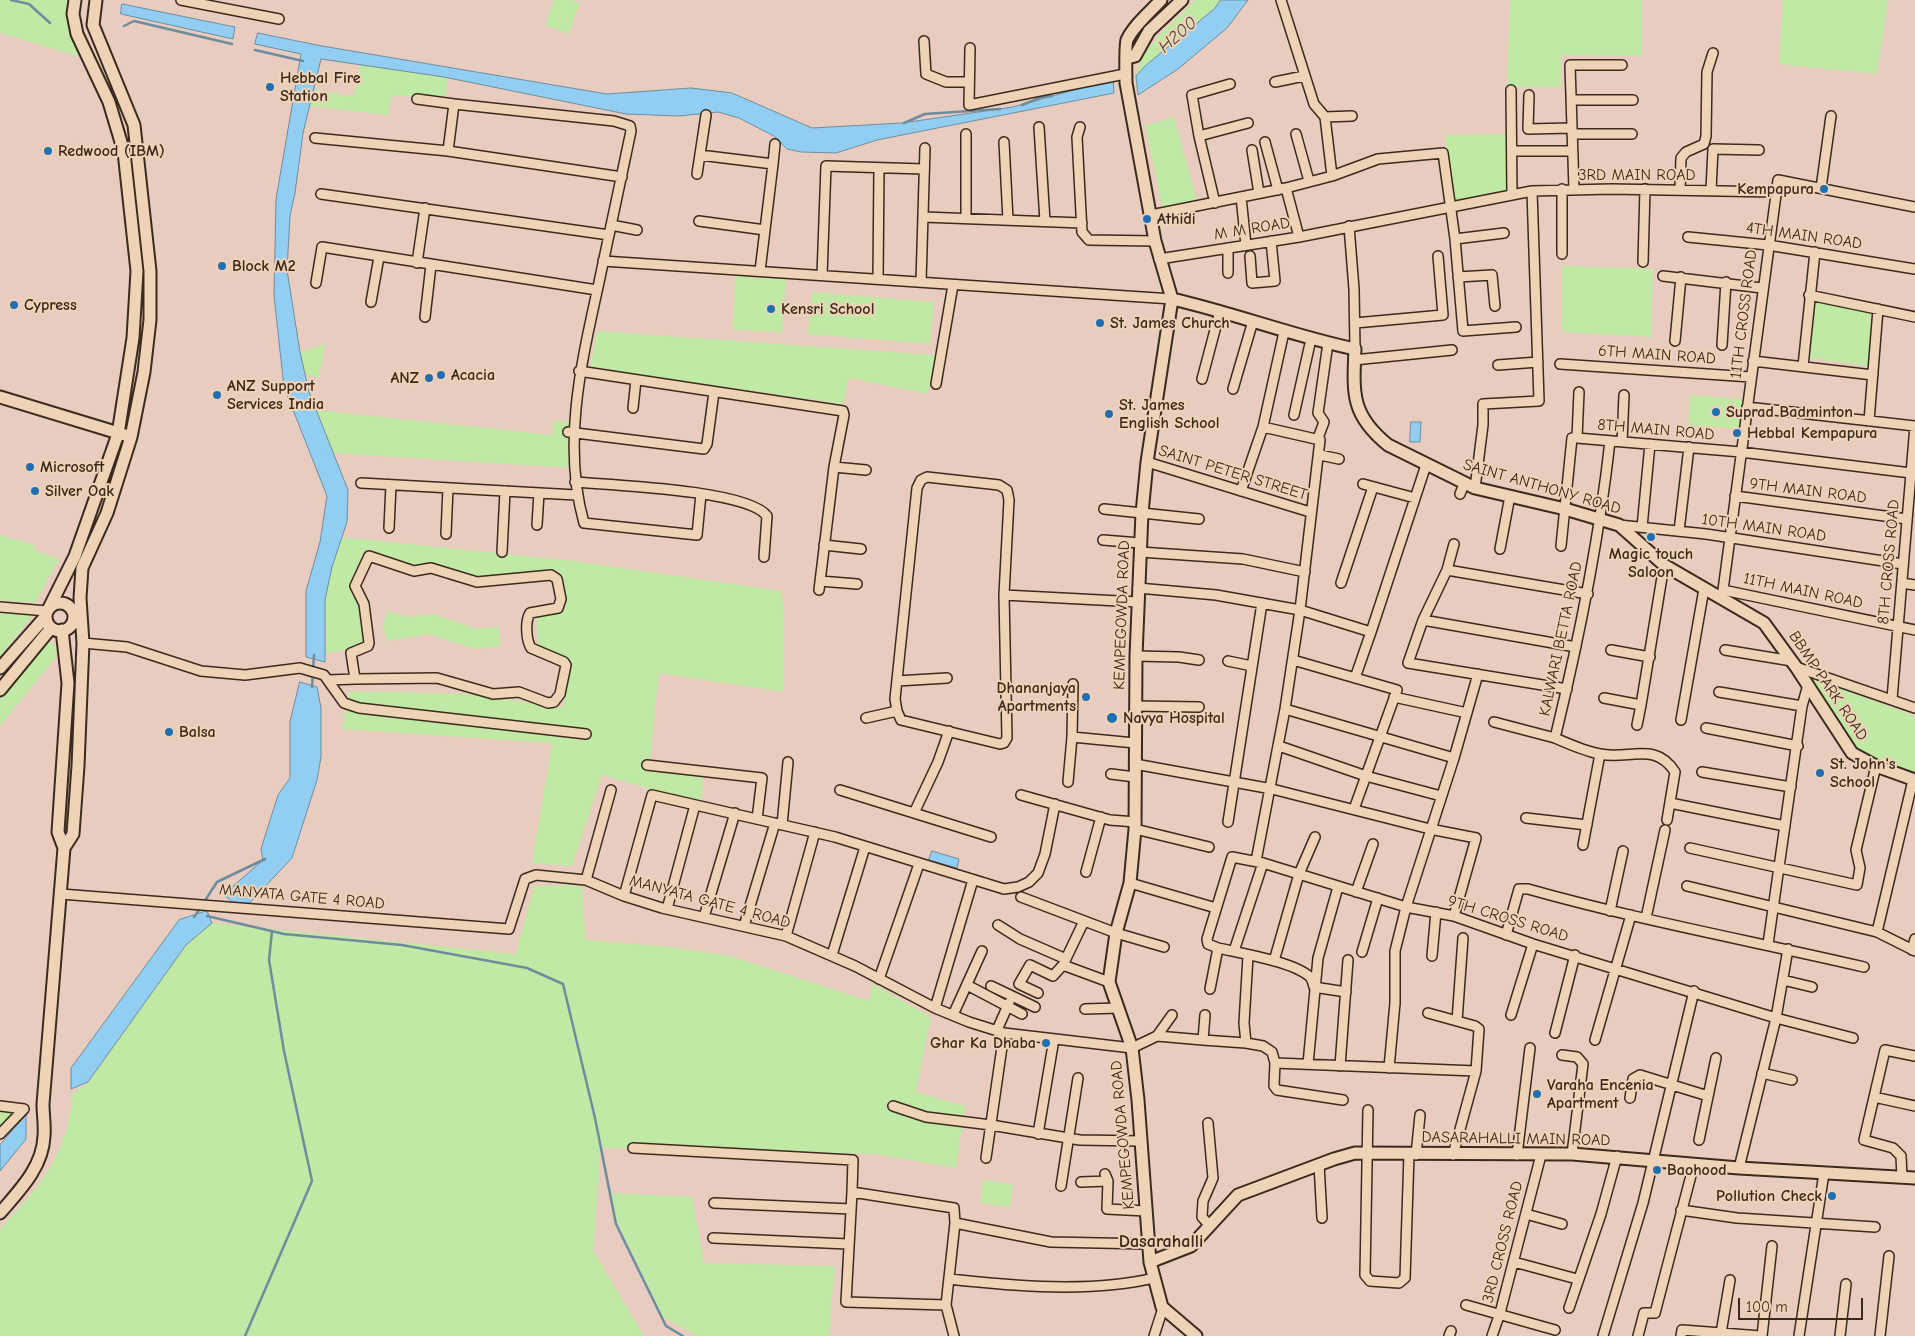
<!DOCTYPE html>
<style>
body{margin:0}
#map{position:relative;width:1915px;height:1336px;overflow:hidden;background:#e7ccbf;font-family:"Comic Neue",sans-serif}
canvas{display:block}
.scale{position:absolute;left:1738px;top:1298px;width:125px;height:22px;box-sizing:border-box;border:2px solid #3b2a1e;border-top:0;padding-left:6px;font-size:15px;line-height:18px;white-space:nowrap;color:#3b2a1e;-webkit-text-stroke:4px #efd3b6;paint-order:stroke}
</style>
<div id="map">
<canvas width="1915" height="1336"></canvas>
<div class="scale">100 m</div>
</div>
<script>
const g = document.querySelector('canvas').getContext('2d');
g.lineJoin = 'round';
function fill(path, color) { g.fillStyle = color; g.fill(path, 'evenodd'); }
function strokePath(path, color, width, dash) { g.strokeStyle = color; g.lineWidth = width; g.lineCap = dash ? 'butt' : 'round'; g.setLineDash(dash || []); g.stroke(path); }
function write(font, color, halo, rows, align = 'center') {
  g.font = font + ' "Comic Neue",sans-serif'; g.lineWidth = 4; g.setLineDash([]); g.textBaseline = 'middle'; g.strokeStyle = halo; g.fillStyle = color; for (const [text, x, y, turn = 0] of rows) {
    g.save(); g.translate(x, y); g.rotate((+turn || 0) * Math.PI / 180); g.textAlign = isNaN(turn) ? turn : align; if (halo) g.strokeText(text, 0, 0); g.fillText(text, 0, 0); g.restore();
  }
}
fill(new Path2D(`
 M0,0H70L69,26L81,57L0,33Z
 M554,0H571L580,3L569,34L545,25Z
 M1195,0H1221L1214,9L1145,66L1136,76C1143,43 1174,24 1195,0Z
 M1510,0H1642V56L1561,55V87H1507Z
 M1783,0H1888L1877,74L1779,64Z
 M360,65L448,78L445,100L392,95L388,115L309,106L313,89L353,97Z
 M1174,117L1197,201L1163,209L1145,126Z
 M1507,134L1510,193L1451,203L1445,135Z
 M1562,266L1653,269L1651,337L1562,332Z
 M736,276L786,280L782,333L732,329Z
 M812,292L934,302L930,344L808,334Z
 M1812,300L1875,312L1870,366L1807,358Z
 M597,331L935,355L928,394L849,378L843,404L590,368Z
 M325,344L319,378L305,375L300,352Z
 M1690,395L1743,399L1742,429L1689,425Z
 M316,410L553,435V421L573,422V468L333,453Z
 M0,535L35,545L34,550L59,559L35,603L0,600Z
 M342,537L573,561L781,591L784,610V692L659,673L649,771L703,778L701,804L602,775L572,866L532,863L552,743L342,729L350,691L463,694L563,707L570,662L538,645L536,615L565,610L559,571L477,579L434,564L411,567L364,550L350,588L360,605L364,645L326,654L325,600L332,567Z
 M0,611L34,614L0,657Z
 M387,611L408,617L433,614L477,629L499,627L501,646L475,649L428,634L387,641L383,625Z
 M49,642L56,646L57,656L0,726V699L43,643Z
 M1811,678L1915,716V776L1875,761L1854,749Z
 M570,885L582,887L586,940L661,946L727,955L869,1001L873,984L931,1017L916,1092L965,1106L956,1168L875,1154L601,1148L593,1250L644,1336H0V1229C43,1182 65,1159 73,1094L88,1082L186,945L212,923L516,954L534,886Z
 M0,1111L14,1112L0,1126Z
 M983,1180L1013,1184L1010,1207L980,1203Z
 M610,1193L692,1197L704,1263L835,1266L829,1336H698L663,1317L617,1222Z`), '#c0e9a5');
const water = new Path2D(`
 M1221,0H1248L1227,28L1178,69L1138,95L1136,76L1145,66L1214,9Z
 M122,4L235,27L233,39L121,14Z
 M258,33L322,46L607,94L691,88L732,93L812,128L902,123L1013,107L1113,79L1114,93L877,140L836,153L801,152L787,149L774,136L739,118L718,112L679,116L626,114L444,77L321,59L303,133L295,193L290,216L287,270L300,352L309,392L348,490L347,522L332,567L325,600V662L306,657V591L320,542L327,496L284,387L274,296L276,199L301,54L255,44Z
 M1411,422H1421L1420,442H1410Z
 M300,682L317,687L321,708V757L317,780L292,858L241,912L224,894L263,860L261,849L278,795L290,778V722Z
 M932,851L959,859L957,868L929,860Z
 M207,911L212,923L186,945L88,1082L71,1089V1068L179,920Z
 M26,1115V1139L0,1171V1145Z`);
fill(water, '#91cef1');
strokePath(water, '#6f8c9d', 1);
strokePath(new Path2D(`
 M11,0L29,4L50,23
 M124,26L134,21L232,44
 M255,50L303,61
 M1022,105L1042,97L1052,96
 M904,123L925,114L1000,109
 M312,687L314,655
 M204,902L217,882L265,859
 M207,916L284,934L402,945L527,968L563,984L595,1118L616,1224L666,1326L683,1336
 M194,917L201,907
 M245,1336L312,1181L284,1051L269,960L272,931`), '#6f8c9d', 2.5);
const street = new Path2D(`
 M181,0L279,19
 M1281,0L1314,104L1325,117L1332,176
 M924,41L926,74L946,82H969
 M970,48L969,105L1125,74
 M1275,82L1304,76
 M1511,90L1512,195
 M1529,95L1528,129L1571,128
 M417,99L454,104
 M1571,100H1633
 M1325,117L1352,116
 M1039,127L1045,221
 M1080,127L1077,137L1082,232L1089,240L1155,241
 M966,134V218
 M1296,134L1309,181
 M1572,134H1632
 M1199,136L1192,95L1230,84
 M315,138L448,151L622,177
 M1004,142L1008,220
 M1265,142L1278,190
 M1252,150L1259,193
 M448,151L454,104L614,121L630,126L631,131C620,183 609,235 598,287C581,364 562,445 584,523L697,535L701,494
 M1517,151H1572
 M700,155L773,164L760,271
 M773,164L775,144
 M697,174L706,115
 M1286,188L1299,237
 M1821,188L1831,116
 M1562,189V254
 M1574,189L1570,65H1622
 M1680,190L1681,158L1686,152L1704,144L1706,136L1707,72L1713,53
 M1711,190L1713,149L1759,150
 M321,194L609,235
 M1241,197L1246,245
 M1215,203L1199,136L1248,123
 M1151,215L1286,188L1332,176L1378,159L1443,153L1455,239L1463,331L1516,327
 M923,217L1082,223
 M699,221L765,230
 M611,225L637,230
 M1349,226L1354,289L1355,349
 M1688,237L1768,245L1915,269
 M1455,239L1504,233
 M1250,256L1252,283L1275,281L1271,241
 M1159,259L1299,237L1532,191L1611,189L1776,192
 M603,261L1172,299
 M1643,262L1645,189
 M417,263L425,208
 M1228,273V248
 M822,275L826,166L924,169
 M1663,276L1762,288
 M1458,277L1492,275L1495,306
 M878,279L879,168
 M921,282L925,148
 M316,283L322,247L597,290
 M1809,295L1915,317
 M371,302L379,257
 M425,317L431,265
 M1355,323L1443,315L1438,256
 M1675,341L1681,277
 M1722,345L1726,282
 M1354,360L1452,350
 M1753,361L1873,375
 M1560,364L1751,377
 M1498,365L1538,362
 M1803,366L1815,252
 M579,371L843,411L844,415L834,467L819,590
 M1202,379L1220,311
 M936,384L953,285
 M1233,389L1253,321
 M1747,407L1915,426
 M633,408L636,380
 M1294,415L1311,339
 M1869,421L1878,309
 M1263,427L1284,332
 M568,432L704,449L707,444L714,392
 M1318,438L1324,422L1318,413L1328,343
 M1577,438L1741,452L1911,473
 M1610,441C1599,542 1579,639 1555,738C1569,744 1584,751 1600,754C1629,760 1655,741 1675,772L1667,820
 M1622,442L1624,395
 M1320,455L1339,459
 M1147,462L1310,512
 M834,467L866,470
 M927,477L999,485L1007,490L1009,500L1004,595L1007,738L1004,743L1000,744L901,720L897,711L895,699L917,488L921,480Z
 M575,482C611,485 748,490 767,516L764,557
 M361,483L576,495
 M1363,484L1415,498
 M1475,488L1483,425V404L1539,401L1532,191
 M1241,491L1263,427L1320,440L1300,610L1285,709L1256,861
 M1460,494L1464,484
 M1735,496L1907,519
 M1104,509L1199,519
 M537,525L539,493
 M1619,525L1706,534L1903,564
 M1642,527L1650,444
 M389,528L391,485
 M1679,531L1689,447
 M446,534L448,488
 M1103,540L1140,543
 M1454,544L1447,570L1423,620L1408,663L1567,689
 M824,545L861,549
 M1561,546L1572,438H1577L1579,392
 M1500,549L1510,496
 M502,552L505,491
 M1140,552L1243,559L1305,572
 M1447,570L1588,594
 M820,581L857,584
 M1341,583L1373,487
 M1902,583L1915,585
 M1138,588L1216,595L1300,610L1371,632L1355,678
 M1723,590L1778,180L1915,207
 M1722,594L1723,590L1915,630
 M1004,595L1138,602
 M0,607L47,611
 M1423,620L1576,647
 M1371,632L1426,465
 M83,643L127,647L201,671L245,675L300,668L324,675L344,703L359,708L586,734
 M1611,650L1650,657
 M1725,650L1792,661
 M1136,656L1179,657L1199,660
 M1293,660L1397,690L1354,809
 M1228,661L1252,666
 M1796,667L1915,708
 M329,680L355,679L351,653L368,646L369,643L364,604L355,586L369,556L414,571L431,568L477,582L551,575L557,579L561,599L558,608L530,613C525,621 526,640 531,648L564,662L566,665L560,694L554,702L548,703L519,692L493,694L437,678L355,679
 M897,681L947,678
 M1073,684L1072,737L1135,743
 M1719,692L1802,706
 M1394,697L1467,713
 M1604,698L1641,705L1664,565
 M1892,699L1915,426
 M1135,706L1199,707
 M1285,709L1454,758
 M866,718L897,711
 M1681,720L1704,589
 M1494,722L1555,738
 M1637,725L1641,705
 M1706,728L1798,746
 M1279,746L1366,776L1441,796
 M1135,764L1272,789L1430,829L1476,838L1454,916
 M647,765L762,778L757,819
 M1702,772L1791,787
 M1111,774L1135,777
 M1068,782L1072,737
 M840,790L991,837
 M1021,795L1110,820L1136,822
 M1670,803L1785,826
 M914,813L938,762L949,731
 M1526,818L1587,825
 M1228,822L1262,603
 M782,825L788,762
 M1135,829L1209,847
 M1583,845L1600,754
 M1690,848L1857,885L1860,868L1856,850L1876,766
 M1086,872L1101,817
 M586,880L611,790
 M1130,883L1216,908
 M1687,886L1877,932L1915,951
 M1356,892L1373,844
 M61,894L509,929L525,879L536,875L586,880L624,896L662,908L786,936L855,966L935,1008L969,1022L1004,1033L1132,1048L1157,1036L1203,1040L1246,1043L1263,1046L1272,1052L1275,1063L1476,1071L1453,1155
 M624,896L652,795L835,837L1004,889L1018,887L1029,882L1038,873L1045,854L1055,804
 M1021,897L1116,933L1164,947
 M667,909L695,805
 M1610,911L1623,851
 M704,917L735,813
 M1646,918L1665,830
 M998,925L1020,939L1066,959
 M744,926L775,823
 M1877,932L1913,780
 M1506,935L1519,889H1528C1638,920 1752,941 1864,967
 M786,936L815,832
 M1768,944L1802,706L1808,685
 M1218,948C1240,953 1295,962 1310,977C1312,979 1313,983 1314,987L1346,992
 M1912,950L1915,939
 M1234,951L1263,863
 M1362,952L1378,898
 M832,955L865,847
 M1432,956L1436,912
 M1274,961L1299,874L1315,837
 M1063,965L1109,982
 M879,979L919,864
 M1783,980L1812,987
 M967,985L1022,1014
 M991,986L1035,1007
 M1210,989L1218,948L1208,944L1207,939L1232,857L1263,863L1406,907L1454,916L1533,944L1776,1018L1853,1038
 M1038,993L1019,984L1030,965L1053,976L1063,965L1084,921
 M935,1008L973,880
 M1085,1009L1118,1008
 M1428,1013L1475,1026L1479,1029L1476,1071
 M953,1015L982,951
 M1511,1015L1533,944
 M1457,1021L1463,938
 M997,1030L1009,1003
 M1555,1033L1575,955
 M1157,1036L1172,1015
 M1203,1040L1205,1015
 M1595,1040L1631,915
 M1246,1043L1244,1023L1248,956
 M1562,1055L1577,1057L1583,1064L1572,1154
 M1275,1063L1274,1086L1277,1090L1343,1100
 M1308,1064L1318,958L1338,887
 M1340,1066L1348,960
 M1389,1068L1395,1003V951L1406,907L1454,758L1478,674
 M1762,1073L1792,1080
 M1874,1097L1915,1106
 M1630,1098L1633,1079L1640,1075L1708,1096
 M0,1106L24,1109
 M893,1106L926,1117L991,1125L1080,1140L1141,1141
 M1368,1110L1365,1275L1370,1281L1399,1283L1405,1278L1409,1154
 M1208,1123L1213,1178L1203,1201L1202,1217L1210,1226
 M0,1134L24,1109
 M1038,1134L1054,1039
 M1699,1140L1716,1058
 M633,1148L853,1160L852,1192
 M1416,1155L1420,1115
 M1517,1155L1530,1048
 M986,1158L1004,1033
 M1319,1164L1322,1218
 M1739,1168L1776,1018L1788,949
 M1105,1174L1108,1181L1107,1209L1146,1211
 M1902,1178L1901,1156L1893,1148L1864,1140L1885,1050L1915,1056
 M1081,1182L1108,1181
 M1061,1186L1078,1078
 M714,1203L851,1209
 M1681,1210L1737,1218L1875,1227
 M1526,1214L1562,1224
 M955,1223L1051,1242L1148,1244
 M713,1238L848,1244
 M1514,1262L1577,1279
 M949,1279C1012,1286 1092,1293 1154,1278
 M946,1305L846,1302L852,1192L954,1208L955,1223L946,1305L954,1336
 M1466,1305L1555,1330
 M1569,1308L1601,1214L1617,1156
 M1721,1333L1730,1280
 M1154,1336L1163,1308
 M1449,1336L1451,1331
 M1492,1336L1500,1313L1541,1155
 M1603,1336L1643,1203L1694,991
 M1638,1336L1644,1313H1655L1694,1164
 M1681,1336L1682,1330L1761,1336
 M1762,1336L1772,1246
 M1799,1336L1824,1173
 M1840,1336L1846,1284
 M1880,1336L1889,1256`);
const secondary = new Path2D(`
 M1161,0C1150,12 1134,25 1127,40C1125,45 1126,76 1126,83L1155,241L1172,299L1147,462L1142,513L1136,656L1135,829L1130,883L1116,933L1109,982L1132,1048L1138,1100L1150,1262L1162,1307L1196,1336
 M1127,58L1135,56L1149,31L1182,0
 M1172,299C1234,313 1293,336 1355,349C1353,394 1351,415 1388,445L1475,488L1565,509L1619,525L1664,565L1764,623L1796,667L1852,753L1876,766L1915,780
 M0,397L125,435
 M46 617a14 14 0 1 1 28 0a14 14 0 1 1-28 0Z
 M49,608L75,556L118,434L133,338L137,271L124,152L109,102L77,34L73,14L75,0
 M0,668L46,616
 M0,690L51,628
 M64,848L73,834L78,766L83,643L80,598L82,568L107,513L131,437L144,372L150,320V271L134,125L93,25L96,0
 M0,1213C19,1191 43,1167 44,1136C45,1125 43,1115 43,1104L64,848L58,832L68,683L62,630
 M1150,1262L1191,1246L1238,1195L1334,1159L1355,1153L1572,1154L1739,1168L1915,1178`);
strokePath(street, '#3b2a1e', 12);
strokePath(secondary, '#3b2a1e', 15);
strokePath(street, '#efd3b6', 9);
strokePath(secondary, '#efd3b6', 11);
for (const [x, y, r, color] of [
 [270,87,5,"#1f6fb2"],
 [48,151,5,"#1f6fb2"],
 [1824,189,5,"#1f6fb2"],
 [1147,219,5,"#1f6fb2"],
 [222,266,5,"#1f6fb2"],
 [14,305,5,"#1f6fb2"],
 [771,309,5,"#1f6fb2"],
 [1100,323,5,"#1f6fb2"],
 [441,375,5,"#1f6fb2"],
 [429,378,5,"#1f6fb2"],
 [217,395,5,"#1f6fb2"],
 [1716,412,5,"#1f6fb2"],
 [1109,414,5,"#1f6fb2"],
 [1737,433,5,"#1f6fb2"],
 [30,467,5,"#1f6fb2"],
 [35,491,5,"#1f6fb2"],
 [1651,537,5,"#1f6fb2"],
 [1086,697,5,"#1f6fb2"],
 [1112,718,6,"#1f6fb2"],
 [169,732,5,"#1f6fb2"],
 [1820,773,5,"#1f6fb2"],
 [1046,1043,5,"#1f6fb2"],
 [1537,1094,5,"#1f6fb2"],
 [1657,1170,5,"#1f6fb2"],
 [1832,1196,5,"#1f6fb2"]
]) { const dot = new Path2D(); dot.arc(x, y, r, 0, 2 * Math.PI); g.fillStyle = color; g.fill(dot); strokePath(dot, '#efd3b6', 2); }
write('bold 16px', '#3b2a1e', '#efd3b6', [
 ["Hebbal Fire",280,78],
 ["Station",280,96],
 ["Redwood (IBM)",58,151],
 ["Kempapura",1814,189,"right"],
 ["Athidi",1157,219],
 ["Block M2",232,266],
 ["Cypress",24,305],
 ["Kensri School",781,309],
 ["St. James Church",1110,323],
 ["Acacia",451,375],
 ["ANZ",419,378,"right"],
 ["ANZ Support",227,386],
 ["Services India",227,404],
 ["St. James",1119,405],
 ["English School",1119,423],
 ["Suprad Badminton",1726,412],
 ["Hebbal Kempapura",1747,433],
 ["Microsoft",40,467],
 ["Silver Oak",45,491],
 ["Magic touch",1651,554,"center"],
 ["Saloon",1651,572,"center"],
 ["Dhananjaya",1076,688,"right"],
 ["Apartments",1076,706,"right"],
 ["Navya Hospital",1123,718],
 ["Balsa",179,732],
 ["St. John's",1830,764],
 ["School",1830,782],
 ["Ghar Ka Dhaba",1036,1043,"right"],
 ["Varaha Encenia",1547,1085],
 ["Apartment",1547,1103],
 ["Baohood",1667,1170],
 ["Pollution Check",1822,1196,"right"]
], 'left');
write('16px', '#3b2a1e', '#efd3b6', [
 ["3RD MAIN ROAD",1637,175],
 ["M M ROAD",1252,229,-9],
 ["4TH MAIN ROAD",1804,236,8],
 ["11TH CROSS ROAD",1744,314,-83],
 ["6TH MAIN ROAD",1657,355,4],
 ["8TH MAIN ROAD",1656,430,5],
 ["SAINT PETER STREET",1233,473,17],
 ["SAINT ANTHONY ROAD",1542,487,16],
 ["9TH MAIN ROAD",1808,491,7],
 ["10TH MAIN ROAD",1764,528,8],
 ["8TH CROSS ROAD",1889,562,-85],
 ["11TH MAIN ROAD",1803,591,12],
 ["KEMPEGOWDA ROAD",1122,615,-88],
 ["KALWARI BETTA ROAD",1561,639,-78],
 ["BBMP PARK ROAD",1828,686,56],
 ["MANYATA GATE 4 ROAD",302,897,5],
 ["MANYATA GATE 4 ROAD",710,902,15],
 ["9TH CROSS ROAD",1508,919,17],
 ["KEMPEGOWDA ROAD",1123,1135,-95],
 ["DASARAHALLI MAIN ROAD",1516,1139,1],
 ["3RD CROSS ROAD",1503,1242,-76]
]);
write('italic 18px', '#48433e', '#efd3b6', [
 ["H200",1178,35,-41]
]);
write('bold 18px', '#3b2a1e', '#efd3b6', [
 ["Dasarahalli",1161,1242]
]);
</script>
